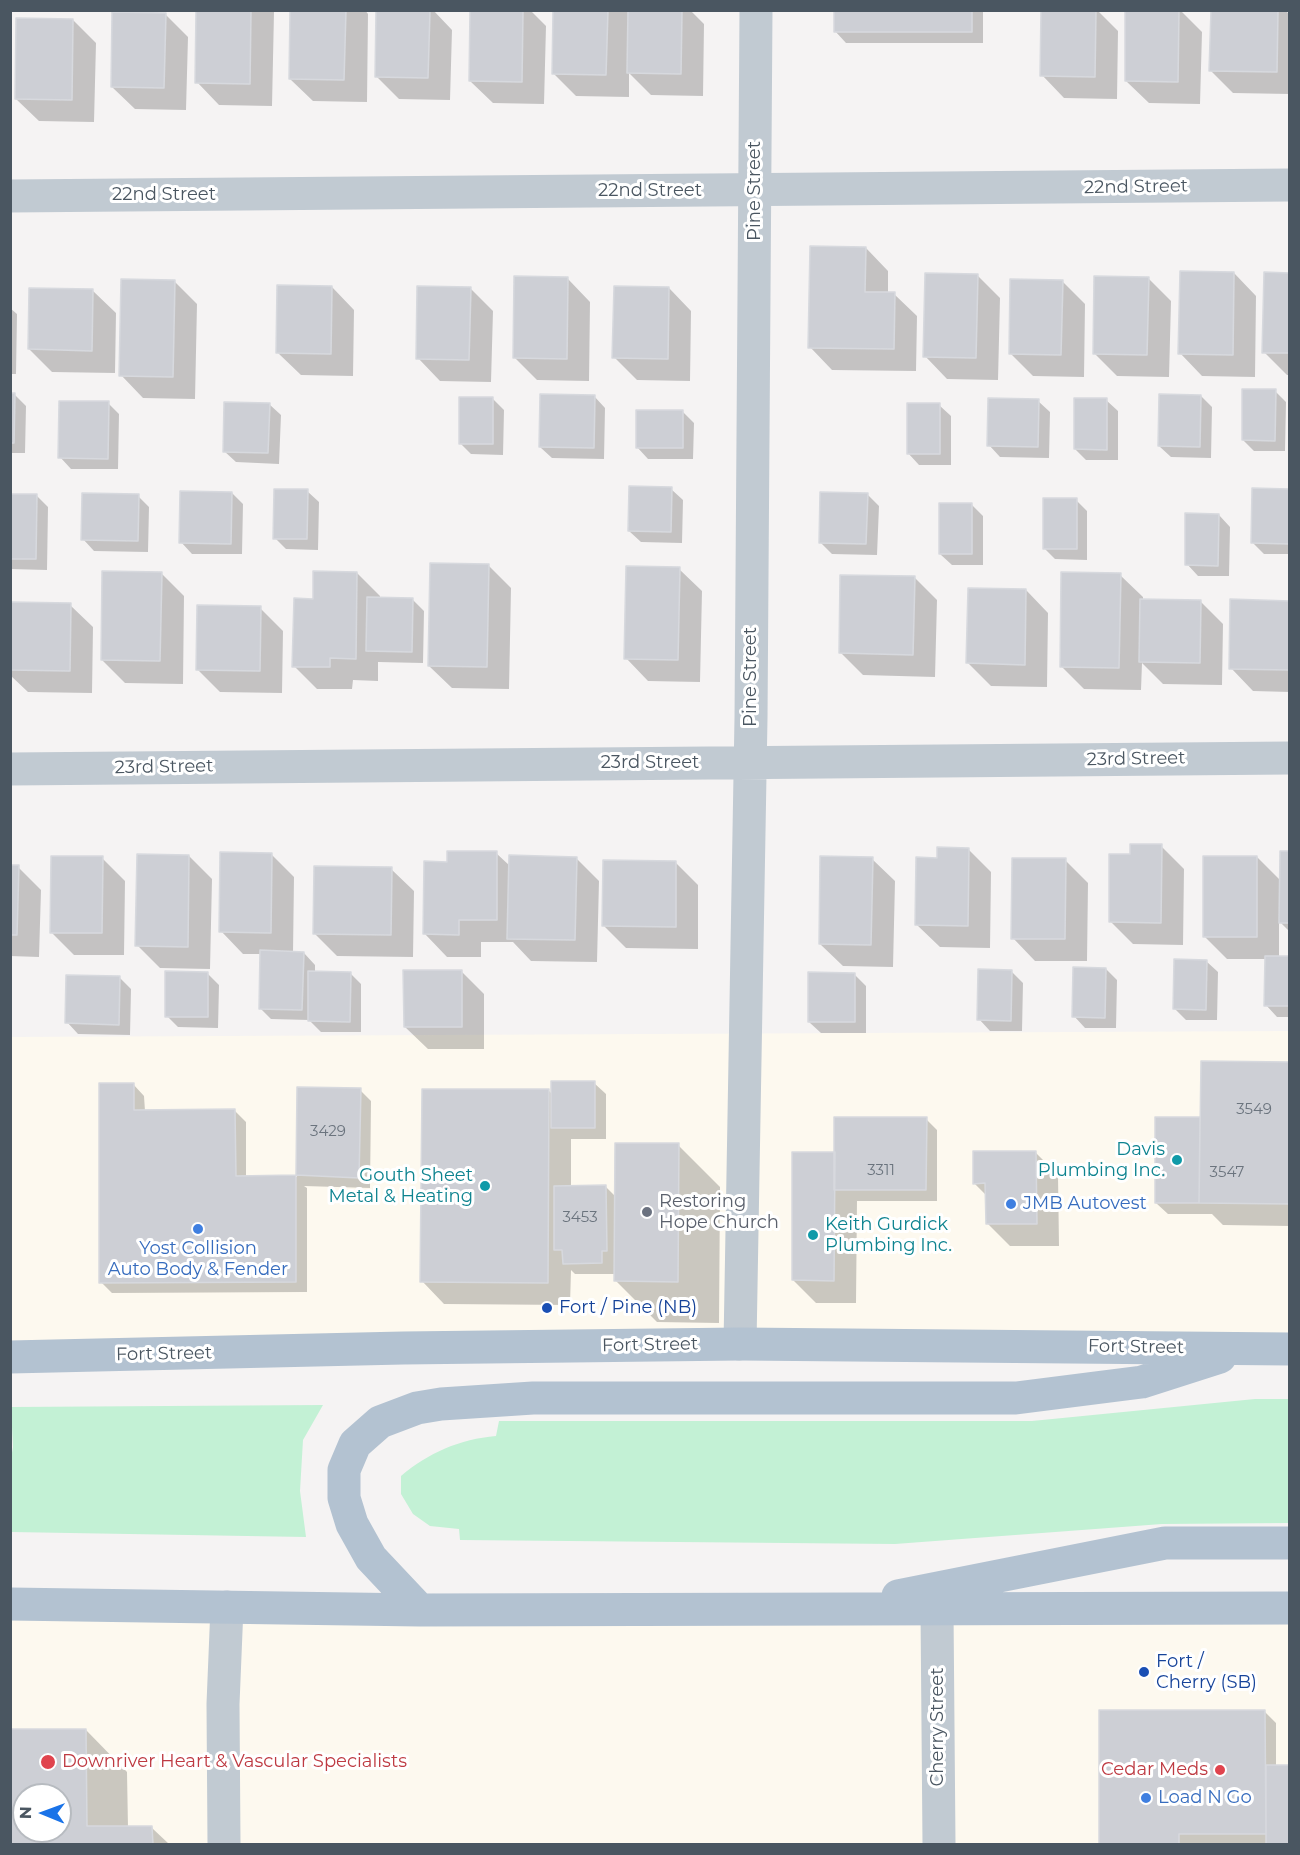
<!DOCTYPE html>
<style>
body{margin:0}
#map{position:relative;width:1300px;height:1855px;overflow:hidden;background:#f5f3f3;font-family:Montserrat,sans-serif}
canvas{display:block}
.frame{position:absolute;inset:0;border:12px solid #4a5661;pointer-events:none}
.north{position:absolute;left:12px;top:1783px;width:60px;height:60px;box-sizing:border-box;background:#fff;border:2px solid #b7bbc0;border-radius:50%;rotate:271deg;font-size:16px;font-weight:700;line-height:24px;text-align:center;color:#4a5661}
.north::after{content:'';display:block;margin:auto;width:21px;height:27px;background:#1a73e8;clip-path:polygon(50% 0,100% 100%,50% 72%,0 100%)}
</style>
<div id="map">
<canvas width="1300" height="1855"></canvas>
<div class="frame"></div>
<div class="north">N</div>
</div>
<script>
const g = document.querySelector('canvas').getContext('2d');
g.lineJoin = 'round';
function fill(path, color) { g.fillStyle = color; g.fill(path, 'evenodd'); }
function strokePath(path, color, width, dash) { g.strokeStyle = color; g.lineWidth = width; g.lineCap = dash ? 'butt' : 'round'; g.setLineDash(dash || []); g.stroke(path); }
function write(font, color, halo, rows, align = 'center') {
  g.font = font + ' Montserrat,sans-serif'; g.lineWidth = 6; g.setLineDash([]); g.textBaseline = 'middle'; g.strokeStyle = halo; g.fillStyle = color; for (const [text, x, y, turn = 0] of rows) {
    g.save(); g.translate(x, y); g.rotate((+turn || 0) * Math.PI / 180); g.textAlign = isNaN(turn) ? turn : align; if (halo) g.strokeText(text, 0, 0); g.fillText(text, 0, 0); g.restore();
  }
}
fill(new Path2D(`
 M1289,1031V1348L11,1354L10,1037Z
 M11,1604L1289,1608V1844H11ZM24,1795H60V1831H24Z`), '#fdf9ef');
fill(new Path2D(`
 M1255,1399H1289V1523L1162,1524L895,1544L460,1540L459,1529L430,1526L413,1514L401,1494V1476C428,1453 460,1439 496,1436L499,1421H1032Z
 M323,1405L303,1440L300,1491L306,1537L11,1532L10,1464L13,1447L11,1407Z`), '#c3f1d5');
fill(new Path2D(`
 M198,10H272L274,12L272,106L219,105L197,82Z
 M292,10H365L368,14L367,102L313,101L290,79Z
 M377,10H433L452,30L450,100L399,99L376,76Z
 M472,10H530L546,26L544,104L493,103L470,81Z
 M554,10H690L704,24L703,96L651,95L629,73V97L576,96L553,73Z
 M835,10H983V43H846L835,31Z
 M1043,10H1097L1118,31L1117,99L1064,98L1042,75Z
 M1127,10H1180L1202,32L1200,104L1149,103L1126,81Z
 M1212,10H1285L1290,15V94L1233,93L1210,70Z
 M165,14L188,37L186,110L135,109L112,87Z
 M73,20L96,43L94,122L39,121L16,99Z
 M866,248L888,271V294H894L917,316L916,371L832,370L810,347Z
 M1234,273L1256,296L1255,377L1202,376L1180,353Z
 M1290,274V375H1287L1264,352Z
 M977,275L1000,298L998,380L947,379L925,356Z
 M1148,278L1171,301L1169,377L1117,376L1095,354Z
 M568,279L590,302L589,381L537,380L514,357Z
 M174,281L197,304L195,399L143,398L121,375Z
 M1062,281L1085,304L1084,377L1033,376L1010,353Z
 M332,287L354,310L353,376L301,375L278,353Z
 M470,288L493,311L491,382L440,381L418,358Z
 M669,288L691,311L690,381L637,380L614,357Z
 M93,291L116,313L115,373L52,372L29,349Z
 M10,308L17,314L16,374H10Z
 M1275,391L1286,402L1285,451H1254L1243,440Z
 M10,395H15L26,406L25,453H10Z
 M594,396L605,408L604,459L552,458L540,447Z
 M1201,396L1212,407L1211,458L1171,457L1159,446Z
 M493,399L504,410L503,455L471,454L460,443Z
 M1106,400L1118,411V460H1086L1075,449Z
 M1038,401L1050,412L1049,458L1000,457L989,445Z
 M108,403L119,414L118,469H71L60,457Z
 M269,404L281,415L279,464L236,462L224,451Z
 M939,405L951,416V465H919L908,453Z
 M683,412L694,423L693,459H648L637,447Z
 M671,489L683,500L682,543L641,542L629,531Z
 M1290,490V554H1264L1253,543Z
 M307,491L319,502L318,550L286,549L275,538Z
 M232,493L243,504L242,554H192L181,542Z
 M867,494L879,506L877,555L832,554L821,543Z
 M10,495L37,496L48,507L47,570L10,569Z
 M138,496L149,507L148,552L94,551L83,539Z
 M1076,500L1087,511V560L1055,559L1044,548Z
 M972,505L983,516V565H952L940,554Z
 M1219,515L1230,527L1229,576H1198L1187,564Z
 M488,565L511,588L509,689L452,688L429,666Z
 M679,569L702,591L700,682L648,681L626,658Z
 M161,573L184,596L183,684L125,683L102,660Z
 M357,573L380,596V599L413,600L424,611L423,663L378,662V681L353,680L352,689H317L294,666L314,600Z
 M1120,575L1143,597V600L1200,601L1223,624L1222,685L1163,684L1142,663L1141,690L1084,689L1061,666Z
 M914,577L937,600L935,677L863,675L841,653Z
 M1026,590L1048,613L1047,687L991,686L968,663Z
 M1290,602V692L1253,691L1231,668Z
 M10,603L70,605L93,627L92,693L28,692L10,675Z
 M260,608L283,631L282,693L220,692L197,669Z
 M1161,846L1184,869L1183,945L1133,944L1110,921L1131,856Z
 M968,849L991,872L990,948L940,947L917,925L938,859Z
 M1290,852V932L1279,921V958H1290V1017H1277L1266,1005V959H1227L1204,936L1257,857L1281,881Z
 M496,853L510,866L576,858L599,881L597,962L531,961L513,942H481V957H447L425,934L448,863Z
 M272,855L294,877L293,953H304L315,965V973H350L361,984V1032H321L309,1020L271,1019L260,1008L262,954H243L221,931Z
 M189,856L212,879L210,969L160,968L137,945Z
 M102,858L125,881L124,955H74L51,932Z
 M872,859L895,881L893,967L843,966L820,944Z
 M1065,860L1088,883L1087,961H1035L1013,938Z
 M676,863L698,885V949L626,948L603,925Z
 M10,867H18L41,890L39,957L10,956Z
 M391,869L414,891L413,957L337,956L314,933Z
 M1206,961L1218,972L1217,1020H1186L1174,1008Z
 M1106,969L1117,980L1116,1028H1085L1074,1016Z
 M461,971L484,994V1049H428L405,1027Z
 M1011,971L1023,983L1022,1031H990L979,1019Z
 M208,974L219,985L218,1028L178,1027L167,1016Z
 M854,974L866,986V1033H821L809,1022Z
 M120,978L131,989L130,1035L78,1034L67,1022Z
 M1290,1064V1226L1223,1225L1212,1214H1168L1156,1203V1118H1201Z
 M594,1083L606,1094V1139H571V1187H606L616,1197L678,1145L720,1187L719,1323L657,1322L616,1281V1274H575L571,1270L570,1305L444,1304L422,1281L549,1091L553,1095Z
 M133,1084L144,1096L145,1111H235L246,1122V1177H297L298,1089L360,1090L371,1101L370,1188L304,1186L307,1188V1292L112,1293L101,1282Z
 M926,1119L937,1130V1201H857L856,1303H816L793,1280L836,1153Z
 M1035,1152L1058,1175L1059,1246H1010L987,1223V1196L974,1183Z
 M1264,1711L1276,1723V1767L1290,1766V1844H1101L1100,1712Z
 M86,1730L127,1772L128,1828H152L169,1844H10V1731ZM24,1795H60V1831H24Z`), '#0003');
const building = new Path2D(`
 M196,10H251L250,84L195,83Z
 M290,10H346L344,80L289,79Z
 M376,10H430L428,78L375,77Z
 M470,10H523L522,82L469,81Z
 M553,10H608L606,75L552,74Z
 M628,10H682L681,74L627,73Z
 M834,10H972V32H834Z
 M1041,10H1096L1095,77L1040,76Z
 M1125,10H1179L1178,82L1125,81Z
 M1211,10H1278L1277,72L1209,71Z
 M112,12L166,13L164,88L111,87Z
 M16,18L73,19L72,100L15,99Z
 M810,246L866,247L865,292H895L894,349L808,348Z
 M1180,271L1234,272L1233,355L1178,354Z
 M1264,272L1290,273V353H1262Z
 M925,273L978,274L976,358L923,357Z
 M514,276L568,277L567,359L513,358Z
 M1094,276L1149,277L1147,355L1093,354Z
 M121,279L175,280L173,377L119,376Z
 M1010,279L1063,280L1061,355L1009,354Z
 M277,285L332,286L331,354L276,353Z
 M417,286L471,287L469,360L416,359Z
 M614,286L669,287L668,359L612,358Z
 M29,288L93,289L92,351L28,349Z
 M1242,389H1276L1275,441L1242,440Z
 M10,393H15L14,443H10Z
 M540,394L595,395L594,448L539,447Z
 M1159,394L1201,395L1200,447L1158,446Z
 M459,397H493V444H459Z
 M988,398L1039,399L1038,447L987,446Z
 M1074,398H1107V450L1074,449Z
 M59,401H109L108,459L58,458Z
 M224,402L270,403L268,453L223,452Z
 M907,403H940V454H907Z
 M636,410H683V448H636Z
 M629,486L672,487L671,532L628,531Z
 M1252,488L1290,489V544L1251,543Z
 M274,489H308L307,539H273Z
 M180,491L232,492L231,544L179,543Z
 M820,492L868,493L866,544L819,543Z
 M82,493L139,494L138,541L81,540Z
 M10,494H37L36,559H10Z
 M1043,498H1077V549H1043Z
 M939,503H972V554H939Z
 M1185,513L1219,514L1218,566L1185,565Z
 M430,563L489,564L487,667L428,666Z
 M626,566L680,567L678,660L624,659Z
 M102,571L162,572L160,661L101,660Z
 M313,571L357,572L356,659L330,658V667H292L294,598L313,599Z
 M1061,572L1121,573L1119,668L1060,667Z
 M840,575L915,576L913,655L839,653Z
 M968,588L1026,589L1025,665L966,663Z
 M367,597L413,598L412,652L366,651Z
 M1140,599L1201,600L1200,663L1139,662Z
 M1230,599L1290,601V670L1229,669Z
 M10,602L71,603L70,671L10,670Z
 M197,605L261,606L260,671L196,670Z
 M1130,844H1162L1161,923L1109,922V854H1130Z
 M937,847L969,848L968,926L915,925L916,857L937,858Z
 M447,851H497V920H459V935L423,934L424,861L447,862Z
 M1280,851H1290V923H1279Z
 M220,852L272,853L271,933L219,932Z
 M137,854L189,855L188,947L135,946Z
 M509,855L577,857L575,940L507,939Z
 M51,856H103L102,933H50Z
 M820,856L873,857L871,945L819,944Z
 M1203,856H1257V937H1203Z
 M1012,858H1066L1065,939H1011Z
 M603,860L676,861V927L602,926Z
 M10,865H19L17,935H10Z
 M314,866L392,867L391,935L313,934Z
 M260,950L304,952L302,1010L259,1009Z
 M1265,956H1290V1006H1264Z
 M1174,959L1207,960L1206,1010L1173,1009Z
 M1073,967L1106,968L1105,1018L1072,1017Z
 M978,969L1012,970L1011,1021L977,1020Z
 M403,970H462V1027H404Z
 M165,971L208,972V1017H165Z
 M308,971L351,972L350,1022L308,1021Z
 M808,972L855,973V1022H808Z
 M66,975L120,976L119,1025L65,1023Z
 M1201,1061L1290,1062V1204L1199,1203Z
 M551,1081H595V1128H551Z
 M99,1083H134V1110L235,1109L236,1176L296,1175V1282L99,1283Z
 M297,1087L361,1088L359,1178L296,1175Z
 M422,1089H549L548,1283L420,1282Z
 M834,1117H927L926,1190H834Z
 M1155,1117H1200L1199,1203H1155Z
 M615,1143H679L678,1282L614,1281Z
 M973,1151H1036L1037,1224H986L985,1183L973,1184Z
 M792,1152H835L834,1281L792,1280Z
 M606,1185L607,1251H602V1263L563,1264L562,1250H554V1186Z
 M1099,1710H1265L1266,1834H1179V1844H1099Z
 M10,1729H86L87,1826H152L153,1844H10ZM24,1795H60V1831H24Z
 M1266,1765H1290V1844H1266Z`);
fill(building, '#cdcfd5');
strokePath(building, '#d7d9de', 1.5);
strokePath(new Path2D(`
 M10,196L1290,185
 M10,769L1290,758
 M740,1344L751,718L756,10
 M937,1610L939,1844
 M224,1844L223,1704L227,1607`), '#c1cad2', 33);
strokePath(new Path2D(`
 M10,1357L403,1348L740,1344L1290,1349
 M898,1596L1165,1543H1290
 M10,1604L420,1610L1290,1608
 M420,1610L371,1558L352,1524L344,1498V1470L355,1444L380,1422L417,1408L441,1404L533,1398H1016L1142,1382L1220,1357`), '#b3c2d1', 33);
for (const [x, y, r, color] of [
 [1177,1160,6,"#0f9aa8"],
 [485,1186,6,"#0f9aa8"],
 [1011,1204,6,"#3f7fe0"],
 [647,1212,6,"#6b7280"],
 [198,1229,6,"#3f7fe0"],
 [813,1235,6,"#0f9aa8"],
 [547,1308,6,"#1a4fb4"],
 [1144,1672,6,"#1a4fb4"],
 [48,1762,8,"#e0444e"],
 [1220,1770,6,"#e0444e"],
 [1146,1798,6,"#3f7fe0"]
]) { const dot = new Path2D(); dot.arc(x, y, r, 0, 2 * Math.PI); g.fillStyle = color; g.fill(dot); strokePath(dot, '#fff', 2); }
write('15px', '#6b747e', null, [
 ["3549",1254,1110],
 ["3429",328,1132],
 ["3311",881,1171],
 ["3547",1227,1173],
 ["3453",580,1218]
]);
write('18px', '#4a5661', '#fff', [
 ["22nd Street",1136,187,-1],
 ["22nd Street",650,191],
 ["Pine Street",755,191,-90],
 ["22nd Street",164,195],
 ["Pine Street",751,677,-90],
 ["23rd Street",1136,759,-1],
 ["23rd Street",650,763],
 ["23rd Street",164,767,-1],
 ["Fort Street",650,1345,-1],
 ["Fort Street",1136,1347,1],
 ["Fort Street",164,1354,-1],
 ["Cherry Street",938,1727,-90]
]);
write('18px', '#0d838f', '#fff', [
 ["Davis",1165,1150],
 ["Plumbing Inc.",1165,1171],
 ["Gouth Sheet",473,1176],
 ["Metal & Heating",473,1197],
 ["Keith Gurdick",825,1225,"left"],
 ["Plumbing Inc.",825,1246,"left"]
], 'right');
write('18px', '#5b616d', '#fff', [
 ["Restoring",659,1202],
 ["Hope Church",659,1223]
], 'left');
write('18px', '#366cbe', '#fff', [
 ["JMB Autovest",1023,1204],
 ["Yost Collision",198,1249,"center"],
 ["Auto Body & Fender",198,1270,"center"],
 ["Load N Go",1158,1798]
], 'left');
write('18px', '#164399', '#fff', [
 ["Fort / Pine (NB)",559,1308],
 ["Fort /",1156,1662],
 ["Cherry (SB)",1156,1683]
], 'left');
write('18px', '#be3a42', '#fff', [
 ["Downriver Heart & Vascular Specialists",62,1762],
 ["Cedar Meds",1208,1770,"right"]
], 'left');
</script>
